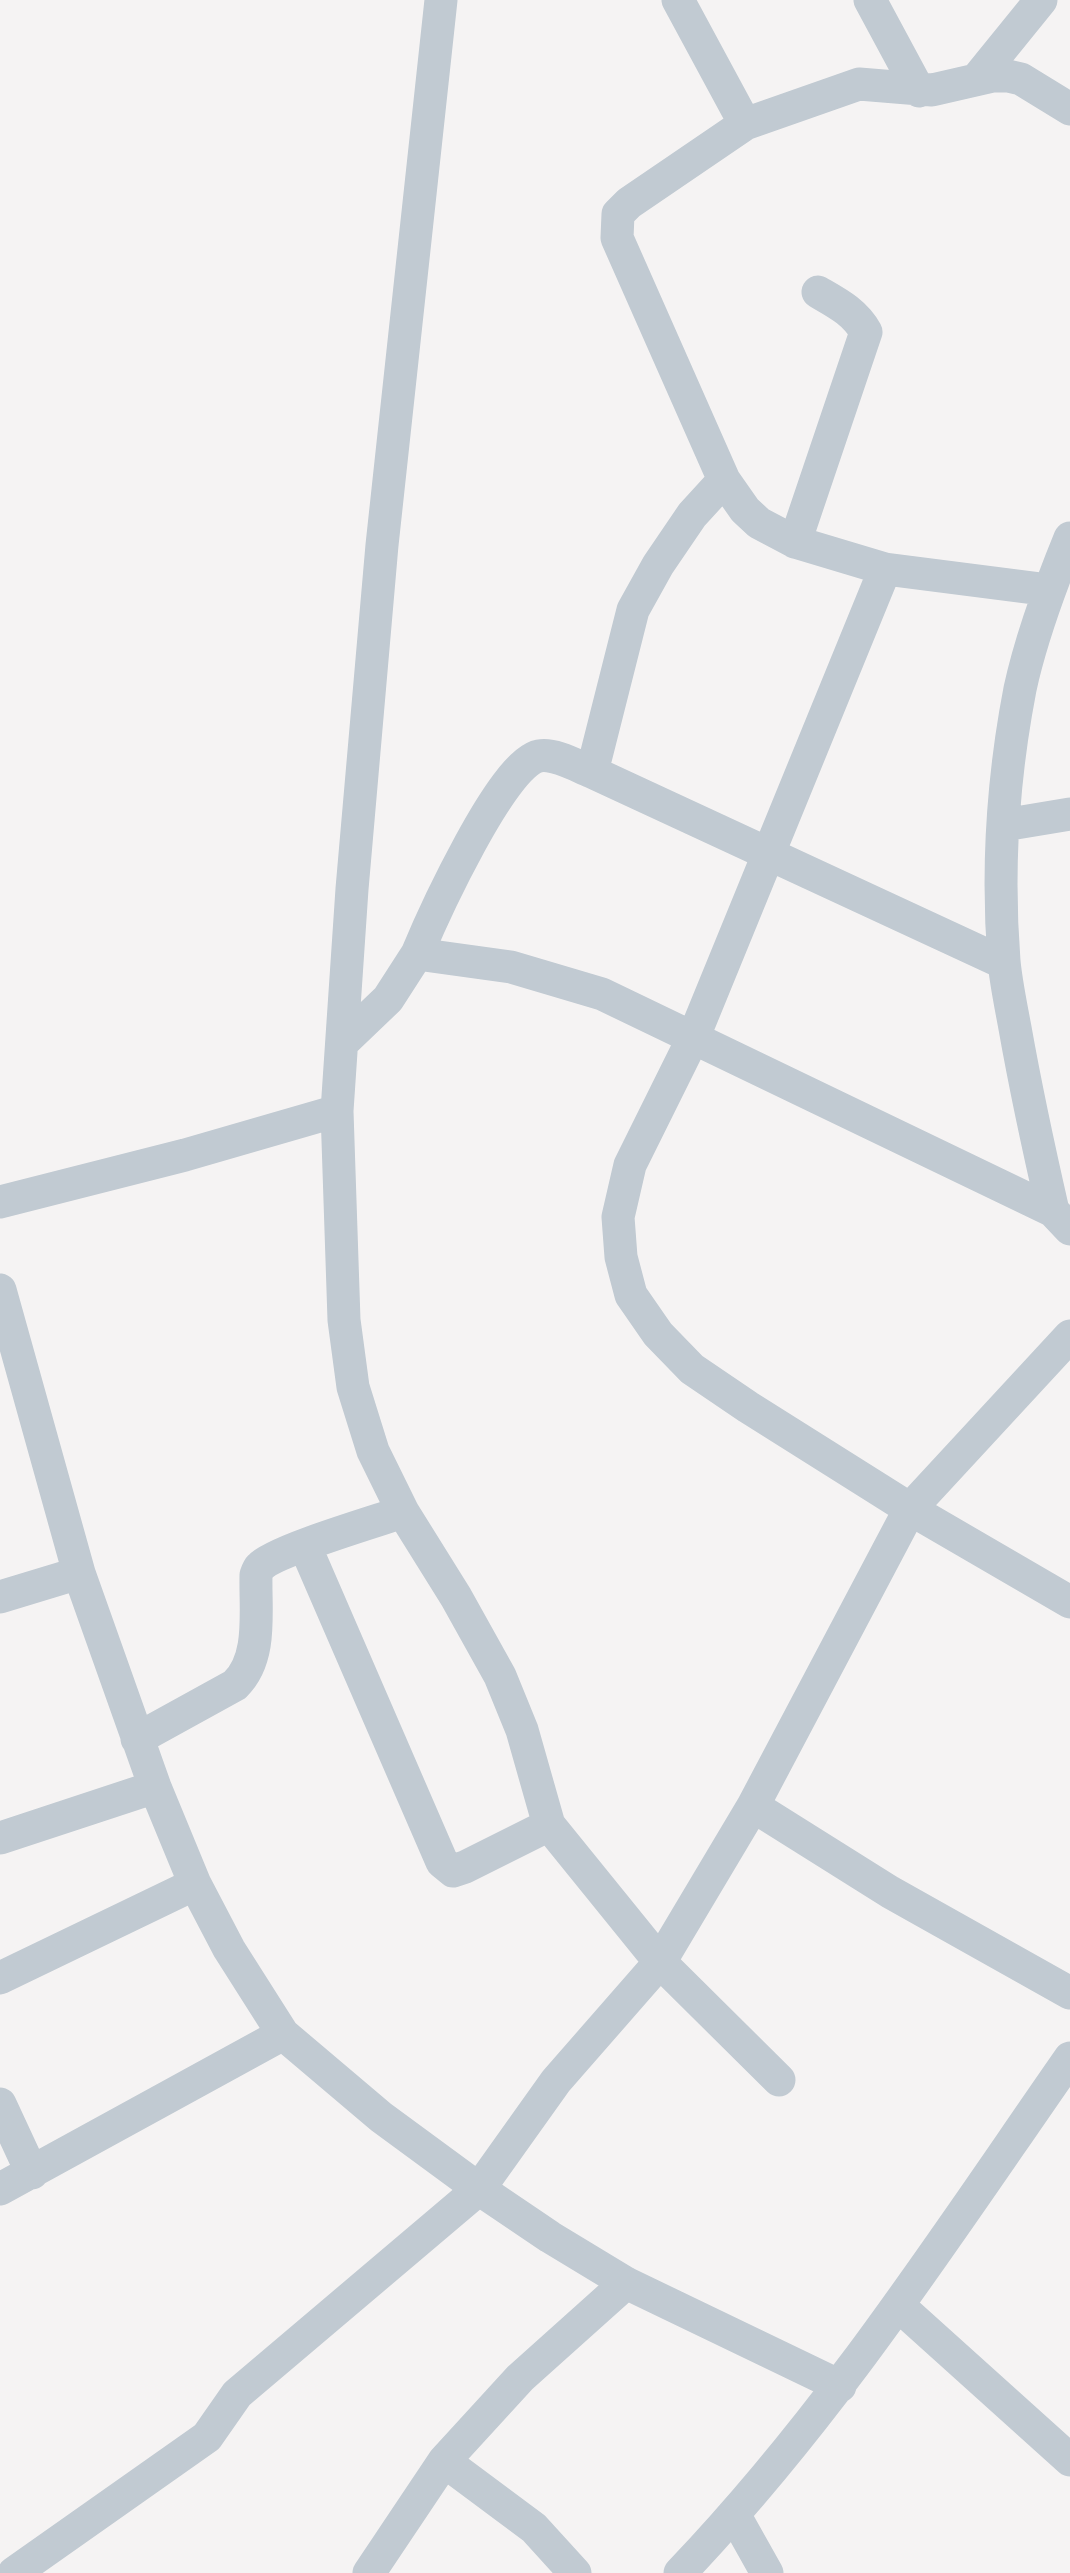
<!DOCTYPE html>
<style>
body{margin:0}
canvas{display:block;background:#f5f3f3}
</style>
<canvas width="1070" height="2573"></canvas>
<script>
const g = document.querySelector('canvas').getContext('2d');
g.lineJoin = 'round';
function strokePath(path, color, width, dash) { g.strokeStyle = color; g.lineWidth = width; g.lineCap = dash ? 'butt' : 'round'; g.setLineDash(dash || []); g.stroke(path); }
strokePath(new Path2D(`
 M441,0L382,545L352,889L337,1111L344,1320L353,1387L373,1451L403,1512L456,1597L500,1676L522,1730L549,1825L660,1962L779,2080
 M678,0L745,124L629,203L618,214L617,238L724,480L745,510L759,523L795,542L885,569L1049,590
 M870,0L919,91
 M977,79L1041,0
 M745,124L859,84L932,90L993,76H1008L1021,79L1070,109
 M724,480L692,515L658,565L633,610L592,772L1004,963
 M795,542L866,332C855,312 837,303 818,292
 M885,569L694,1036L630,1165L618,1217L621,1257L631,1295L658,1334L692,1369L748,1407L910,1509L1070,1602
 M1004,825L1070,814
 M417,954C432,918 502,763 539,756C555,753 577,766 592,772
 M342,1043L388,999L417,954L511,967L602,994L1053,1211L1070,1229
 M0,1202L185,1155L337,1111
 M1053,1211C1039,1150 1026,1090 1015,1028C1011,1006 1006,983 1004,961C997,871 1003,777 1020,689C1031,638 1050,587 1070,538
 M0,1290L79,1573L155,1787L195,1884L229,1949L283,2034L381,2117L479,2189L550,2237L626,2283L840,2386
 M305,1546L442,1862L453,1871L465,1867L549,1825
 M0,1597L79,1573
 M137,1739L235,1685C263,1658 255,1611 256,1575C257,1572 258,1569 260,1567C274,1551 377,1521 403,1512
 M753,1806L910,1509L1070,1336
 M0,1838L155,1787
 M0,1978L195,1884
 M0,2104L32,2173
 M0,2189L283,2034
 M899,2306L1070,2460
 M444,2461L534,2528L575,2573
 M735,2516L767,2573
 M14,2573L207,2437L237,2394L479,2189L556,2081L660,1962L753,1806L890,1892L1070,1993
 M369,2573L444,2461L520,2378L626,2283
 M680,2573C831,2415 946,2236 1070,2058`), '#c1cad2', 33);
</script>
